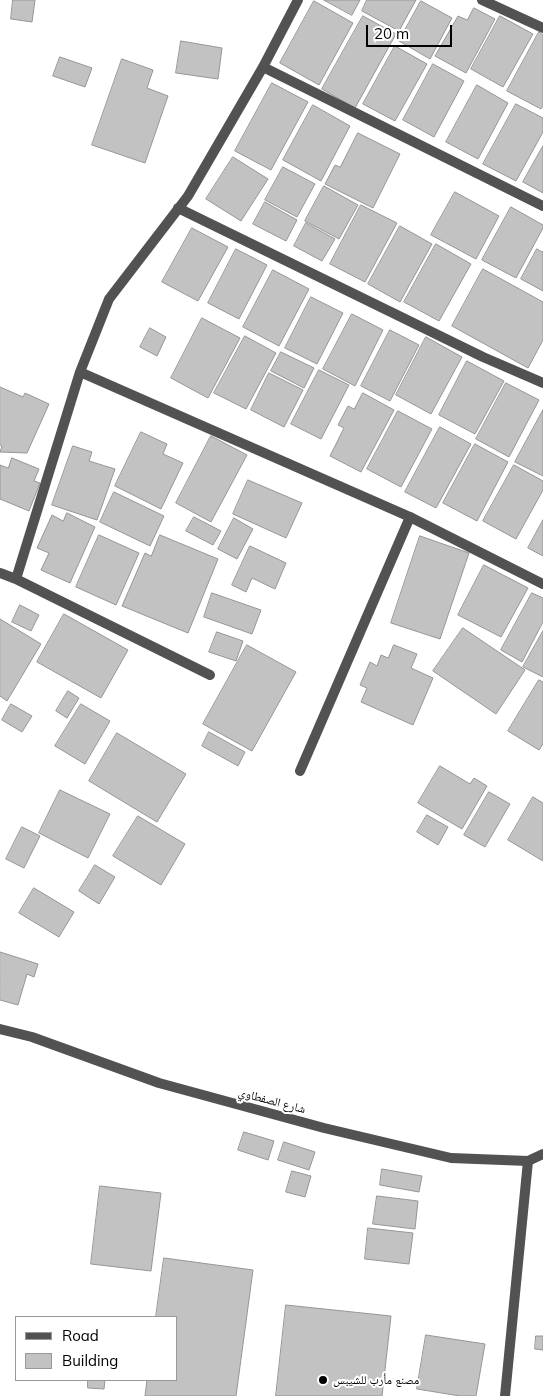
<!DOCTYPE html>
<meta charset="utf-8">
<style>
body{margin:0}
#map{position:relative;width:543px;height:1396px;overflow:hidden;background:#fff;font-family:Mulish,sans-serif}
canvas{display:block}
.legend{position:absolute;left:15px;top:1316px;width:162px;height:65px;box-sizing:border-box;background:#fff;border:1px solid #999;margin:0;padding:6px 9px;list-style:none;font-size:15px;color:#000}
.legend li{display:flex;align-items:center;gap:10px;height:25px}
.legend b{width:25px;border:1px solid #999}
.scale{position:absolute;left:366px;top:25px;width:86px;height:22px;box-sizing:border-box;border:2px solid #000;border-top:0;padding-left:6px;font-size:15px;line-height:18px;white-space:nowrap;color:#000;-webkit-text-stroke:4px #fff;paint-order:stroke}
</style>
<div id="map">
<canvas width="543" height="1396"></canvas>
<ul class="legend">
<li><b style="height:6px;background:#525252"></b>Road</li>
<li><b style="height:14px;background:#c2c2c2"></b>Building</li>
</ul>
<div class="scale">20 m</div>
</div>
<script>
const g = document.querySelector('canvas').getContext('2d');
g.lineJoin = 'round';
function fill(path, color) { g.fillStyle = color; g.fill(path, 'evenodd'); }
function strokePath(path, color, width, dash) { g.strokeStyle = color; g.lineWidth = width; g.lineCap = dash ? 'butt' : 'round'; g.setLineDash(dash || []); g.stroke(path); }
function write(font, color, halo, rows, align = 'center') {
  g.font = font + ' Mulish,"Noto Naskh Arabic",sans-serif'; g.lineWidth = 4; g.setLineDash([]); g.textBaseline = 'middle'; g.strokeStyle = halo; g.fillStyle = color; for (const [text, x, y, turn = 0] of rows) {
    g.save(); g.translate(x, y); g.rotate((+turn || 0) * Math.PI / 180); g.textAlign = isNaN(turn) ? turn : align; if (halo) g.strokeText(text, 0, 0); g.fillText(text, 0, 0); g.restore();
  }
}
const building = new Path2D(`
 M13,0H35L32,22L11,19Z
 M324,0H360L352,15Z
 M367,0H416L399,31L362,11Z
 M314,1L353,23L319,85L280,63Z
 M421,1L452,18L430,59L399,41Z
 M474,8L495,19L466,73L435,56L458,16L467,20Z
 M363,16L396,34L355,108L322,89Z
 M500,16L533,34L503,87L471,69Z
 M539,32L543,35V106L541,109L507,91Z
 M181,41L222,48L218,79L176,73Z
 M395,46L427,64L395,121L363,104Z
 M60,57L92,68L85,87L53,76Z
 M122,59L153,70L147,88L168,96L145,163L92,145Z
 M433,64L464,81L434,137L403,120Z
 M272,83L308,102L271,170L235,151Z
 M477,85L508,103L478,159L446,142Z
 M516,104L543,118V132L516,181L483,164Z
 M313,105L350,126L321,181L283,160Z
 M358,133L400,154L373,208L325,184L335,165L340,167Z
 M543,146V193L523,182Z
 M233,157L268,179L241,221L206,199Z
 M283,167L315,184L297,217L265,200Z
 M324,186L358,205L339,239L305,221Z
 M455,192L499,216L476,259L431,235Z
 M265,202L297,220L286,241L253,224Z
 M361,205L397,223L365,282L330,264Z
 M511,207L543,225V228L516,278L482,260Z
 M306,223L335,239L322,261L294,246Z
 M400,226L432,244L400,302L368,284Z
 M192,228L228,247L198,301L162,282Z
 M436,244L471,264L439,321L404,302Z
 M236,249L267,265L239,319L208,303Z
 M537,249L542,252L543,251V291L521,279Z
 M483,269L543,302V340L528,368L452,326Z
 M273,270L309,289L279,346L243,327Z
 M311,297L343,313L317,364L285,348Z
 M352,314L383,330L355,386L323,369Z
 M202,318L240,338L208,398L171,378Z
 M150,328L166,337L157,356L140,347Z
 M390,330L419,345L390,401L361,386Z
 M245,336L276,353L246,409L214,393Z
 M426,337L462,357L431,414L396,395Z
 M281,352L314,368L304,388L271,371Z
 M467,361L504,381L475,434L439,415Z
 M319,370L349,385L321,439L291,424Z
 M269,373L303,390L284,427L251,410Z
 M506,383L539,400L509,457L476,439Z
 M0,387L23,397L25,393L49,404L27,453L0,452L2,446L0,445Z
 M363,393L394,410L361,472L330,456L344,428L338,425L348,406L354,409Z
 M543,410V476L515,462Z
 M398,411L432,429L401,487L367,469Z
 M440,427L471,444L436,508L405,492Z
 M141,432L167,444L163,454L183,463L161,509L115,486Z
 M211,436L247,455L211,522L176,503Z
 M475,444L508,462L477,521L443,503Z
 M73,446L92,452L89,461L115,469L97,520L52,505Z
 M12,458L39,469L34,481L40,483L29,511L0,499V465L8,468Z
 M514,465L543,481V490L516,539L483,521Z
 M248,480L302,503L286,538L233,514Z
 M114,492L164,516L150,546L100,522Z
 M67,513L95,527L70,583L41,570L49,553L37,548L52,515L63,521Z
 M194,517L221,531L213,545L186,531Z
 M234,518L253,529L237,559L218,549Z
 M543,520V556L528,548Z
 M99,535L139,553L116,605L76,587Z
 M160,535L218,559L188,633L122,606L145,553L151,556Z
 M420,536L469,553L440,639L391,623Z
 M250,546L286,563L275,589L252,578L246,592L232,585Z
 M484,565L528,588L501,637L458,615Z
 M212,593L261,610L252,634L204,617Z
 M532,593L543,598V622L522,662L501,650Z
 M20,605L39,615L31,631L12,622Z
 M64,614L128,650L101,698L37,662Z
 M0,619L41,644L7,701L0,696Z
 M463,628L525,670L496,714L433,671Z
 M543,631V677L523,667Z
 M217,632L243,641L236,661L209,652Z
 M247,645L296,672L252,751L203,724Z
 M394,645L417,654L411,668L433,678L413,725L361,702L367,688L360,685L370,662L377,666L381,655L388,658Z
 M539,680L543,682V744L539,750L508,731Z
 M68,691L79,698L67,718L56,711Z
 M11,704L32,716L22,732L2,720Z
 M81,704L110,721L85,764L55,746Z
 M209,732L245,752L238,766L202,746Z
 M117,733L186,774L157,822L89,781Z
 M440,766L470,784L474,778L487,786L462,829L418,803Z
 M60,790L110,814L88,858L39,833Z
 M489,792L510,804L485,847L464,835Z
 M533,797L543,803V861L508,840Z
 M427,815L448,827L438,845L417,832Z
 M138,816L185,844L161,885L113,856Z
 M22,827L40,836L24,868L6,859Z
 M95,865L115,877L99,904L79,891Z
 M34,888L74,912L59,937L19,913Z
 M0,952L38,964L34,977L27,974L18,1005L0,1000Z
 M244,1132L274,1141L268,1160L238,1150Z
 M284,1142L315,1152L309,1170L278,1160Z
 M382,1169L422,1176L419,1192L380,1185Z
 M292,1171L311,1176L305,1197L286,1192Z
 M100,1186L161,1193L151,1271L91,1264Z
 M377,1196L418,1201L415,1229L373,1224Z
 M368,1228L413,1233L409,1264L365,1259Z
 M164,1258L253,1270L236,1396H145L147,1380H176V1317H156Z
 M286,1305L391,1316L382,1396H276Z
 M426,1335L485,1344L476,1396H460L417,1389Z
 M536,1336H543V1350L535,1349Z
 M88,1380H105L104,1389L88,1388Z`);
fill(building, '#c2c2c2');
strokePath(building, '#969696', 1);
strokePath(new Path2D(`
 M300,771L410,517
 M505,1396L528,1161`), '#525252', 10);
strokePath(new Path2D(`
 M482,0L543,28
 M263,67L543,206
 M178,208L483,357L543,383
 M80,372L410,517L543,584
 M0,573L16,579L210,675
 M16,579L80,372L109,299L188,196L263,67L298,0
 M0,1029L32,1037L159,1083L324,1128L451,1158L528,1161L543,1154`), '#525252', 10);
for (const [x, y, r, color] of [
 [323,1380,5,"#000"]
]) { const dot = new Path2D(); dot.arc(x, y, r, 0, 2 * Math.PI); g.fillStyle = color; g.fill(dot); strokePath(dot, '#fff', 2); }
write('12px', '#000', '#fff', [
 ["شارع الصفطاوي",272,1101,15]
]);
write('12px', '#000', '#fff', [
 ["مصنع مأرب للشيبس",333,1380]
], 'left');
</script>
